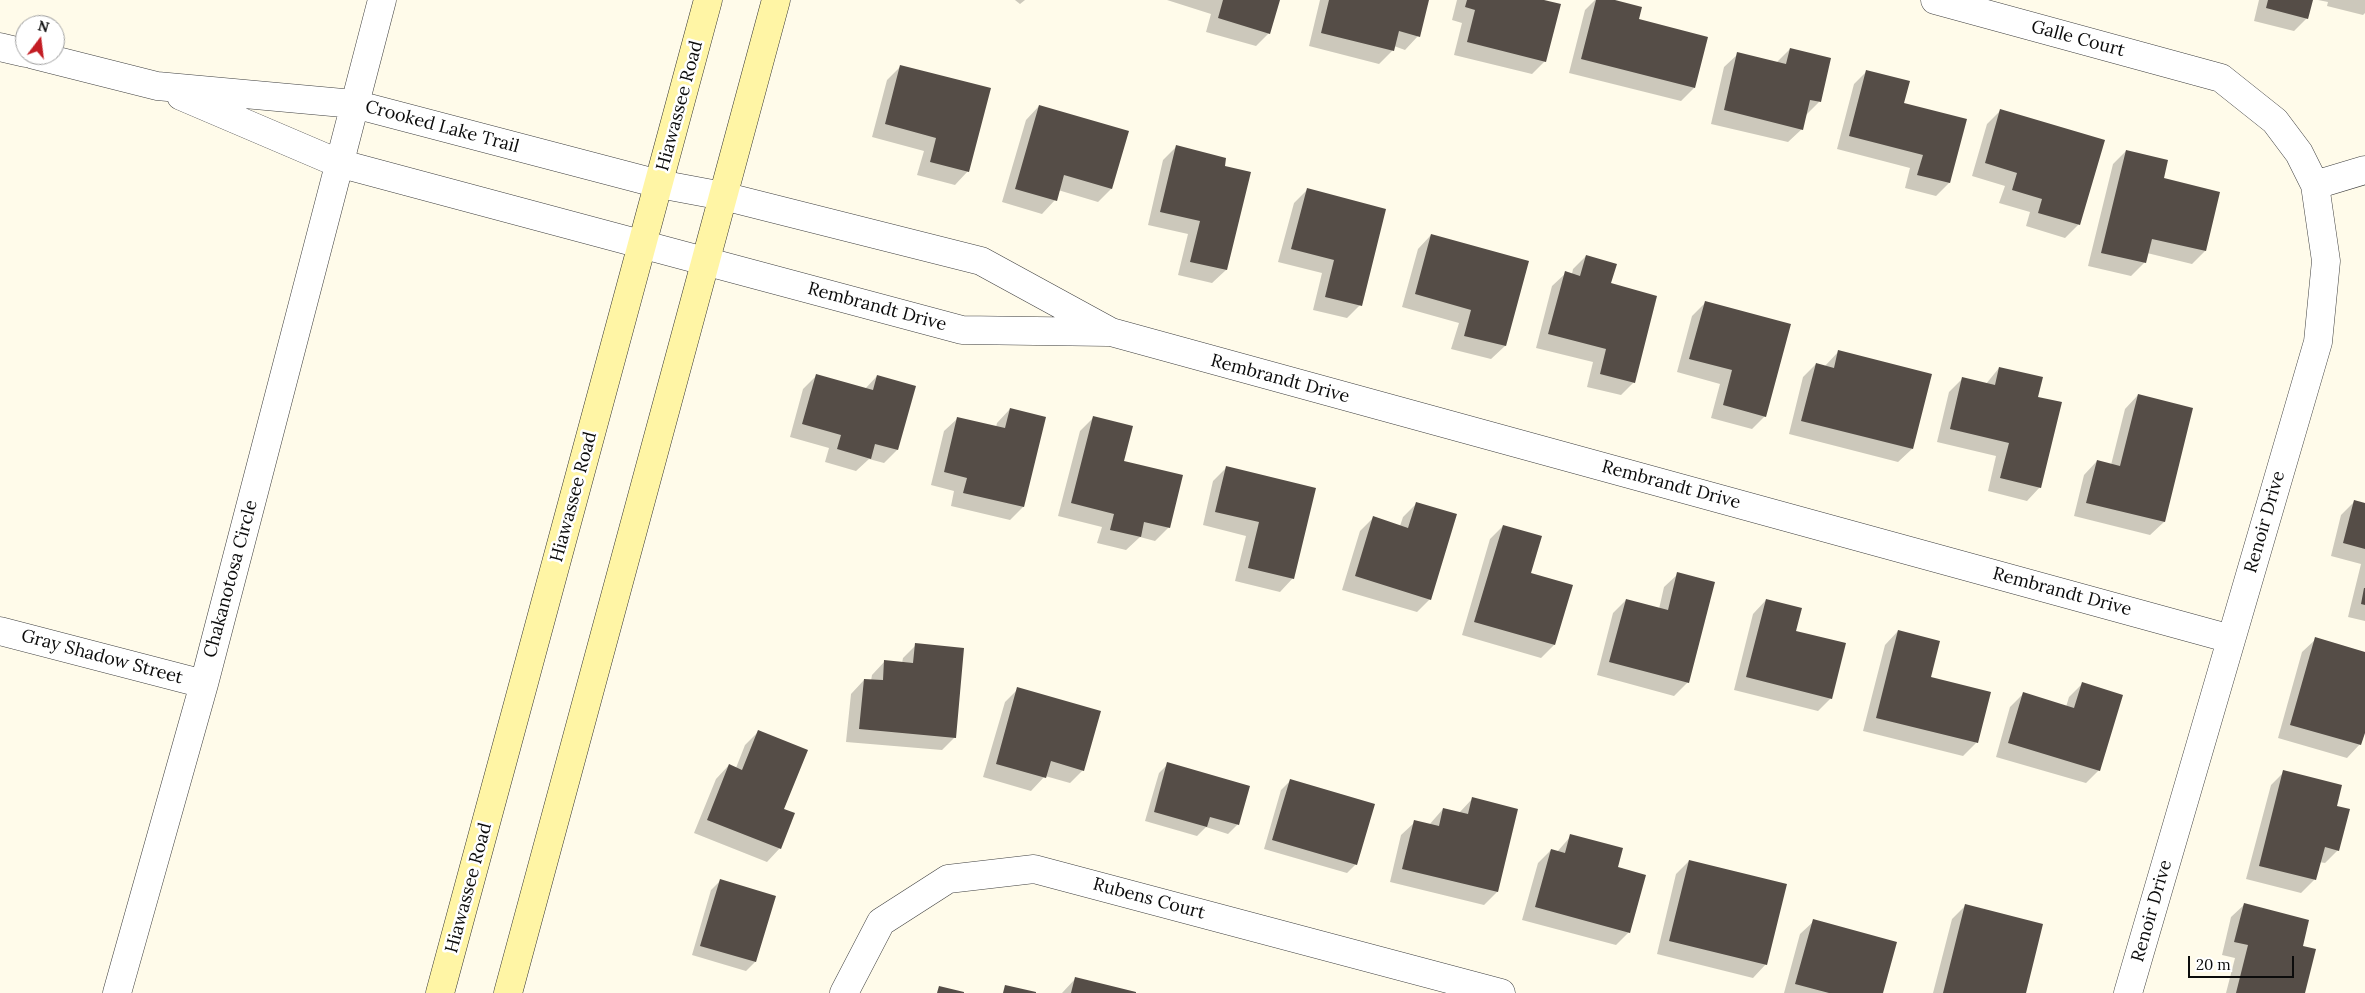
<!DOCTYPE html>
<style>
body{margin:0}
#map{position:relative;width:2365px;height:993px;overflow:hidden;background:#fffbea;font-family:Lora,serif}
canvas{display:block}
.north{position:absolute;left:15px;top:15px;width:50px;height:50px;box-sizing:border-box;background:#fff;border:1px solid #9e9e9e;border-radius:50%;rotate:15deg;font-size:14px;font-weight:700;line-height:20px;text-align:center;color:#0c0c0c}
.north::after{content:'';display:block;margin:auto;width:18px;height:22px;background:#c31c23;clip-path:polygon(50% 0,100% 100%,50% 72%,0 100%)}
.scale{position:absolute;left:2188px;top:956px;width:106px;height:22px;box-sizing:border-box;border:2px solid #0c0c0c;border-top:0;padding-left:6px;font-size:15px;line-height:18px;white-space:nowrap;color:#0c0c0c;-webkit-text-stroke:4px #fff;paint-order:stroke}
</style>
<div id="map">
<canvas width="2365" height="993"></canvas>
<div class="north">N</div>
<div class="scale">20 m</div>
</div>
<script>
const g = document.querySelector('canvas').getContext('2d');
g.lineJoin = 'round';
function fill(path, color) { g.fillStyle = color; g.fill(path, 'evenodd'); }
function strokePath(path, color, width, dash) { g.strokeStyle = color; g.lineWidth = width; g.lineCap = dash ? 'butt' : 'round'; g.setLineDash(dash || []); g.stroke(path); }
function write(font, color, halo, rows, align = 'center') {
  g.font = font + ' Lora,serif'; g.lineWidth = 5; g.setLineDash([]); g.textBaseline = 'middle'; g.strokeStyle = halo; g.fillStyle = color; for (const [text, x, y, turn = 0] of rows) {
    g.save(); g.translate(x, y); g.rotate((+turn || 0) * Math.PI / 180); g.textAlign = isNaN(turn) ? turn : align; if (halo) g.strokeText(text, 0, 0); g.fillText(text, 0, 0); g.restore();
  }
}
fill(new Path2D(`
 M1015,0H1025L1020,4Z
 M1167,0H1279L1269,33L1256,46L1206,32L1211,14Z
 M1320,0H1427L1418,36L1405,50L1394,46L1392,51L1379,64L1309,46Z
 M1457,0H1538L1545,61L1532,74L1454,55L1462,23L1452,20Z
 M1595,0H1609L1638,20L1694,88L1681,101L1569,73L1585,10Z
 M2259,0H2312L2307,18L2294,31L2254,21Z
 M2318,0H2365V13L2363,15L2327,6L2328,2Z
 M1790,49L1819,102L1806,115L1802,129L1788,142L1711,124L1724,67L1738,54L1776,63Z
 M900,67L968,171L955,185L917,175L924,151L872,137L887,80Z
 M1867,71L1902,104L1966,120L1949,183L1936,196L1905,188L1910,168L1837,149L1854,84Z
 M1039,106L1127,132L1111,189L1098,202L1058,190L1055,200L1042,214L1002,202L1026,120Z
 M2000,111L2103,141L2078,225L2065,238L2026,226L2030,212L1999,203L2005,186L1972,176L1987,124Z
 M1176,147L1223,167L1249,172L1226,270L1212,283L1178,275L1188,234L1148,225L1163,160Z
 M2126,151L2162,178L2205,251L2192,264L2147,253L2144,263L2131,276L2088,266L2113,164Z
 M1307,190L1360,305L1347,318L1313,310L1322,273L1278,262L1294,203Z
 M1431,235L1527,262L1505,346L1491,359L1451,349L1459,323L1402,307L1418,249Z
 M1586,256L1609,284L1634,382L1621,395L1587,387L1593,362L1536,348L1552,286L1566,273L1572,274L1573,269Z
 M1705,303L1765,416L1752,429L1711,418L1720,384L1677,372L1692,316Z
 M1839,351L1912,449L1898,462L1789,434L1803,377L1816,364L1825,366Z
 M1999,368L2037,398L2040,487L2027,501L1988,491L1996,456L1937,442L1949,392L1963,378L1986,384Z
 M817,375L865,389L877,376L897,450L884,463L869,459L856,471L825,462L829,448L790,437L803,389Z
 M2138,395L2192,409L2164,522L2150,535L2074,516L2084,475L2097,461L2111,465L2125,409Z
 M1010,409L1023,507L1010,520L951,506L954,491L931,485L944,431L958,418L996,427L997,423Z
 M1093,418L1169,527L1155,541L1140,537L1126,550L1097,543L1102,527L1058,516L1080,431Z
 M1227,467L1293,578L1280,592L1235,581L1246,536L1203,525L1213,481Z
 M2354,502L2365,504V621L2348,617L2361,564L2331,556L2341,515Z
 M1416,504L1430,599L1417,612L1342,590L1360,531L1373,518L1400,526L1403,517Z
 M1503,526L1530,574L1554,645L1541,658L1462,635L1490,539Z
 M1678,574L1688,682L1674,696L1597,675L1613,613L1626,600L1659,609L1664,587Z
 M1766,600L1795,632L1831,698L1818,711L1734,690L1753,614Z
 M1898,631L1976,743L1963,756L1863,731L1885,645Z
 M2316,639L2365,653V728L2360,744L2347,758L2278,738L2302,652Z
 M916,645L955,737L942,750L846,742L851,694L864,680L871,681L872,675L885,661L902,663L903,658Z
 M2082,684L2099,770L2086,783L1996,757L2010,707L2023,694L2066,707L2069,697Z
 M1018,689L1083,770L1070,783L1045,776L1031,791L983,777L1005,702Z
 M758,732L780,848L767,862L694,833L716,779L729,765L736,768L745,745Z
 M1168,764L1248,786L1237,825L1228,834L1206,827L1197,836L1145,821L1159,773Z
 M2284,772L2335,807L2338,850L2325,863L2319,862L2314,880L2301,893L2246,879L2271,785Z
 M1290,781L1356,864L1347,873L1264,849L1281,790Z
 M1473,798L1517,810L1497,892L1484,905L1390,882L1401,835L1415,822L1429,825L1443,809L1459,813Z
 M1571,836L1617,868L1629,932L1616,945L1522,920L1538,863L1551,850L1557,852Z
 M1689,861L1766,964L1753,978L1657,954L1676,874Z
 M720,881L755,962L746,971L692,955L711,890Z
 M2245,904L2301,947L2304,993H2226L2235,958L2222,955L2231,917Z
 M1965,906L2025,993H1933L1952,919Z
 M1814,921L1881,993H1784L1800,934Z
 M1075,979L1133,993H1062Z`), '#0003');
fill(new Path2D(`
 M1223,0H1280L1270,34L1218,18Z
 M1329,0H1429L1420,37L1399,31L1394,51L1321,33Z
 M1467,0H1544L1561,4L1546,62L1467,42L1475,10L1465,7Z
 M1596,0H1615L1642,7L1639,19L1708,37L1695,88L1581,59Z
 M2268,0H2313L2308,19L2266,8Z
 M1790,48L1831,58L1821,102L1810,100L1803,130L1724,110L1737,52L1786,64Z
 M900,65L991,88L969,172L930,162L936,138L885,124Z
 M1866,70L1910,81L1904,103L1967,119L1950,183L1917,175L1923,155L1849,136Z
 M1039,105L1129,131L1112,189L1064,175L1057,201L1015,189Z
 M2000,109L2105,140L2080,225L2038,213L2042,199L2012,190L2017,173L1985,163Z
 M1176,145L1226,158L1225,166L1251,172L1227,270L1190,262L1200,221L1160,212Z
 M2126,150L2168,160L2164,178L2220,192L2206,251L2152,239L2146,263L2101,253Z
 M1307,188L1386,209L1362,306L1325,297L1334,260L1291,249Z
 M1431,234L1529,261L1506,346L1464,336L1471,310L1415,294Z
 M1586,255L1617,264L1611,283L1657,296L1635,383L1600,374L1606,349L1548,334L1565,271L1580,276Z
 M1705,301L1791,324L1766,417L1723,405L1732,370L1689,359Z
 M1838,350L1932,374L1913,449L1801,421L1816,363L1834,368Z
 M1999,367L2043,377L2038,397L2062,402L2041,488L2000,478L2009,443L1950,429L1962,377L1995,385Z
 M816,374L873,390L877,375L916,386L898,450L875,444L871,459L837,449L841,435L802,424Z
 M2138,394L2193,408L2165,522L2086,503L2097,460L2120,466Z
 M1010,408L1046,417L1024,507L963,493L967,478L944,472L957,417L1005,428Z
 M1093,416L1133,426L1124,461L1183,475L1170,528L1144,522L1141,537L1110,530L1114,514L1071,503Z
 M1226,466L1316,488L1294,579L1248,568L1259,522L1215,512Z
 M2354,500L2365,503V549L2343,543Z
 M1416,502L1457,514L1431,600L1355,576L1373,516L1408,528Z
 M1503,525L1542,536L1531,573L1573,585L1555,645L1474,622Z
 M1677,572L1715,582L1689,683L1609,662L1626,599L1668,610Z
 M2364,588H2365V605L2361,604Z
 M1766,599L1802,608L1796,631L1846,643L1832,699L1746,677Z
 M1898,630L1940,641L1931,677L1991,692L1978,743L1876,718Z
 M2315,637L2365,652V733L2361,745L2290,725Z
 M915,643L964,648L956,738L859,729L864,679L883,680L884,660L913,663Z
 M2082,682L2123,695L2100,771L2008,743L2023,692L2074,708Z
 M1017,687L1101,711L1084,771L1051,761L1046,778L996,764Z
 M758,730L808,750L784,809L795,813L781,849L707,820L729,764L742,770Z
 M1167,762L1250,786L1239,825L1210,817L1207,827L1154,812Z
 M2283,770L2342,785L2337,806L2350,809L2339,851L2325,847L2316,880L2259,866Z
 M1290,779L1375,804L1357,865L1272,840Z
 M1472,797L1518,809L1498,892L1402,869L1414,820L1439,826L1443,808L1468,814Z
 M1570,834L1623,848L1618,867L1646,875L1630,933L1535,907L1551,849L1565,853Z
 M1689,860L1787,884L1767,965L1669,941Z
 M720,879L776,896L756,962L700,946Z
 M2244,903L2309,920L2303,946L2316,949L2305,993H2236L2248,945L2234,942Z
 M1965,904L2043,924L2026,993H1943Z
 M1813,919L1897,942L1883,993H1829L1795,984Z
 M1075,977L1136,992V993H1071Z
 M1005,985L1036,992V993H1003Z
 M939,986L964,992V993H937Z`), '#554d47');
const street = new Path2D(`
 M1935,0L2221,78L2275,121L2299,153L2315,185L2326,261L2318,342L2128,993
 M0,47L25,53
 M34,55L157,86L354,104L659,184L723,196L981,261L1111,332L2231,639
 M181,96L338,163L962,330L1108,332
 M2315,185L2365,170
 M0,631L204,684
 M117,993L204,684L382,0
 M844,993L881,922L948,879L1034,869L1501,993`);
const secondary = new Path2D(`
 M440,993L708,0
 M508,993L776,0`);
strokePath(street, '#3f3f3f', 29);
strokePath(secondary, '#2e2e2e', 29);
strokePath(street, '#fff', 28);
strokePath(secondary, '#fff5a5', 28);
write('18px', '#0c0c0c', '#fff', [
 ["Galle Court",2078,39,15],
 ["Hiawassee Road",680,106,-75],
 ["Crooked Lake Trail",442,127,15],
 ["Rembrandt Drive",877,307,15],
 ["Rembrandt Drive",1280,379,15],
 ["Rembrandt Drive",1671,485,15],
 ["Hiawassee Road",574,497,-75],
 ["Renoir Drive",2265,522,-74],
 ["Chakanotosa Circle",231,579,-75],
 ["Rembrandt Drive",2062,592,15],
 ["Gray Shadow Street",102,657,15],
 ["Hiawassee Road",469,888,-75],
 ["Rubens Court",1149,899,15],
 ["Renoir Drive",2152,911,-74]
]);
</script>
